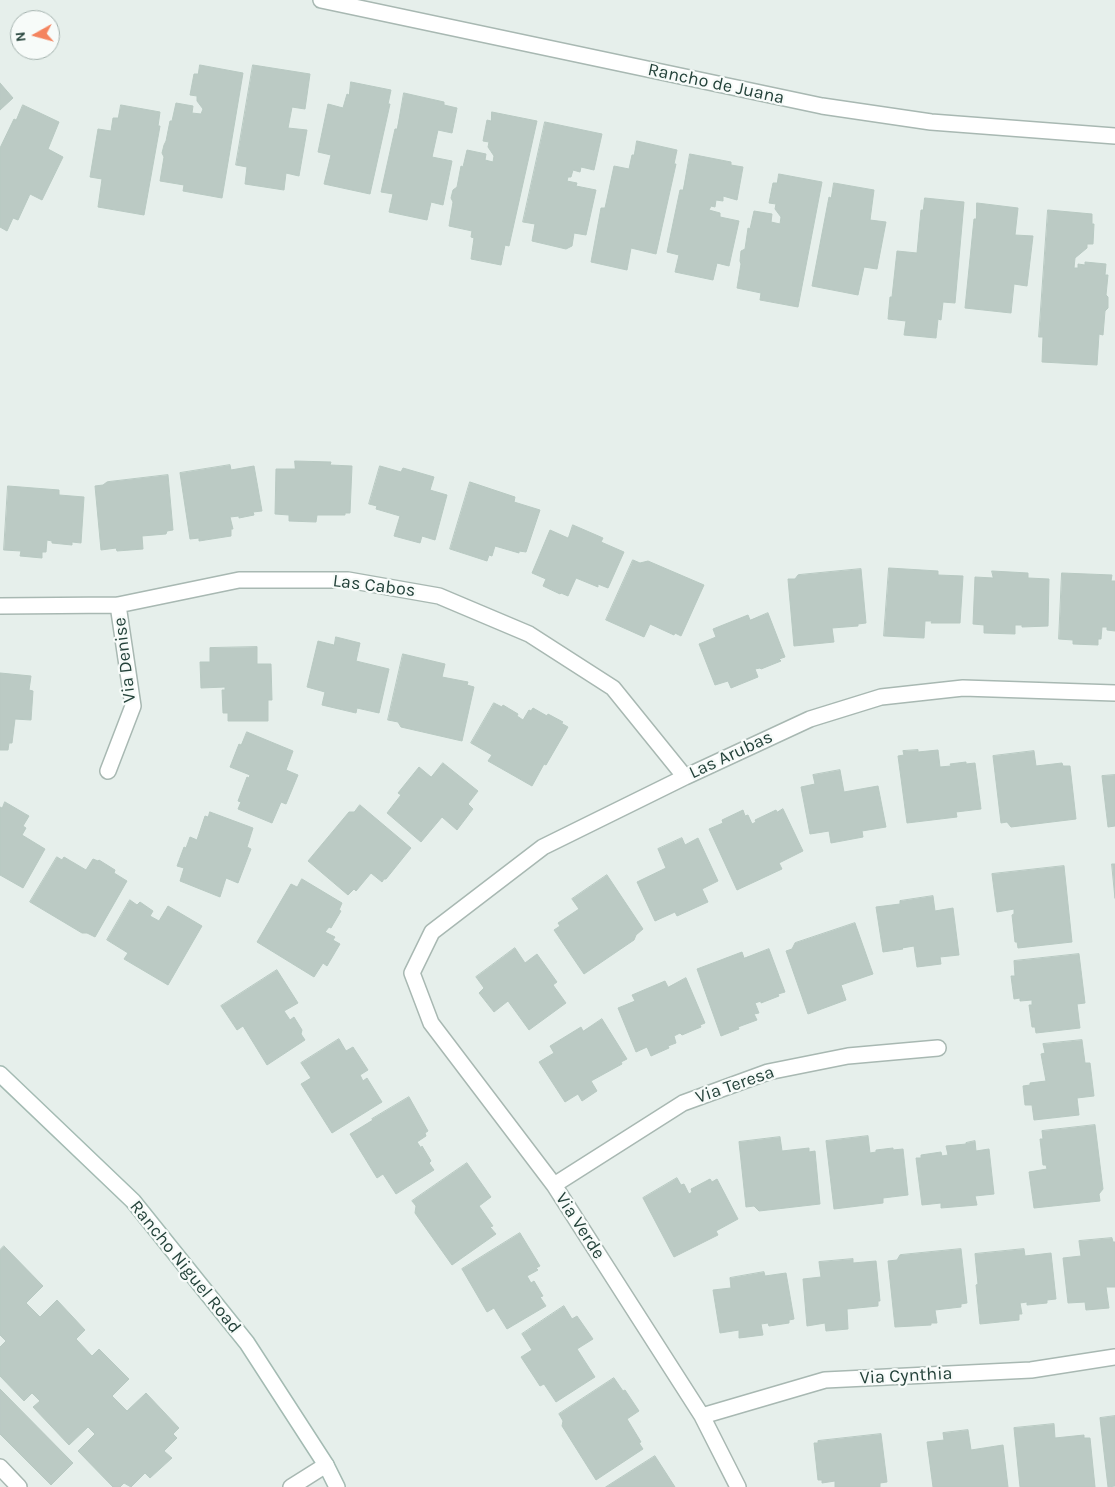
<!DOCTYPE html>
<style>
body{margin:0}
#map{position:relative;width:1115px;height:1487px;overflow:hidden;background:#e6efeb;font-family:Karla,sans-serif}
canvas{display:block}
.north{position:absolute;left:10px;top:10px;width:50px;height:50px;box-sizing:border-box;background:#f7fbf9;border:1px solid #a3b1ad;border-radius:50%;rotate:263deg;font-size:14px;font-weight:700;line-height:20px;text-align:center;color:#24423a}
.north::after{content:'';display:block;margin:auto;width:18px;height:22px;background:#f4845f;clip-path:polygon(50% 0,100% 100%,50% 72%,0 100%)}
</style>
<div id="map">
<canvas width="1115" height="1487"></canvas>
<div class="north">N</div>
</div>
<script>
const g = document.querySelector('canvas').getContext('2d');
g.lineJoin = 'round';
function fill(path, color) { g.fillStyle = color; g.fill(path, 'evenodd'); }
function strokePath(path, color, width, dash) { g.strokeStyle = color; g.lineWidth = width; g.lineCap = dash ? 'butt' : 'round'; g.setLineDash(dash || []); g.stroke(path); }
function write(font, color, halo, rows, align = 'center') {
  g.font = font + ' Karla,sans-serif'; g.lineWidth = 4.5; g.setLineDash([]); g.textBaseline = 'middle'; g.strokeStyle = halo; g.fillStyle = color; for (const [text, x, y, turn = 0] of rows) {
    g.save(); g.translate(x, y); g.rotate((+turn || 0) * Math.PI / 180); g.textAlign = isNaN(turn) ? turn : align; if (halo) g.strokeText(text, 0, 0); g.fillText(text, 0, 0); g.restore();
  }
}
const building = new Path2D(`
 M200,65L243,73L222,198L183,191L184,185L160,181L164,157L162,153L164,145L166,141L170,121H172L176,103L193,106L192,113L201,114L203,109L197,101V96L190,95L194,74H198Z
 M253,65L310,74L305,109L292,107L288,128L307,130L299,176L286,173L284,190L245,184L247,167L236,165Z
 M351,82L391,90L388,104H390L370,194L324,184L331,155L318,152L328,104L343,108L347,94L349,95Z
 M0,83L13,98L0,110Z
 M404,93L444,102V105L457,108L452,133L438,130L432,157L452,161L443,205L431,202L427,220L389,212L393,194L381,192L395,129H397Z
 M23,105L59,122L48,149L63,157L42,200L30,194L18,220L13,218L7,231L0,227V148L14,119L16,120Z
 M121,105L160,112L158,126H160L144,215L98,207L102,179L90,177L98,129L111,131L113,118H118Z
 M492,112L537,121L509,246L505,245L501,265L471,259L474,238L471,237L472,231L449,226L453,202L451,198L453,190L457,187L461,166L463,167L467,150L486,154L485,160L493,162L494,156L488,147L489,142L483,141L487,120L491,121Z
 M545,122L602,134L594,170L581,167L580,172L573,170L571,177H568L567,181L577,183L576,186L596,190L586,235L574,233L572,246L566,249L532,241L535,224L523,222Z
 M637,141L677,150L674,164H676L656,254L631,248L627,270L591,262L601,208H605L614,166L629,169L632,155H634Z
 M690,154L731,162V165L743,167L737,200L723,196V201L716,200L715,207L711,206L709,210L720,213V217L739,221L729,266L717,263L713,280L675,272L679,255L667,252L680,190H683Z
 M779,174L822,182L798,307L760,300L761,293L737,288L741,264L740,261L741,251L745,249L748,228L750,229L754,211L772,214L771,222L780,224L781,217L775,209L776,204L769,203L773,183H777Z
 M834,183L874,190L870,220L886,222L877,269L864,267L858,295L812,286L829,197L831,198Z
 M925,198L964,202L955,303L943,302L941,320L938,319L936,338L904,335L906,321L888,319L890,297H892L897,251L917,253L921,210H923Z
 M977,203L1018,208L1015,235L1033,236L1027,286L1014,284L1011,313L965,308L974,219H976Z
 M1048,210L1092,214V224H1094L1093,244H1087V248L1075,258L1074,268H1078V264L1085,265V262L1106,264L1105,275H1108L1106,295L1108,297V308L1105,311L1103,335L1099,334L1097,365L1042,362L1043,337H1039Z
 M295,461L331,462L330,465L352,466L350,513H345V515H317L316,522L289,521V515L275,514L276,469H295Z
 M230,465L231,470L254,466L262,511L253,512L254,515L239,518V516L230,517L233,529H231V536L199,541V538L190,539L180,473Z
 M380,466L401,472L403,468L434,477L430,490L447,495L435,540L422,536L420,543L394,536L400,516L376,509L377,506L369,504Z
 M168,475L173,530L167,531L166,534L142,536L143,549L117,551L116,548L101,550L95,486L103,485L107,482Z
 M470,482L515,497L514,502L540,510L526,552L519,551V553L495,546L492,556L489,555L487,561L450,549Z
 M8,486L59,490V495L84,497L81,543L72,542V545L52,543V541L47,540L46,552H42V558L20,556L21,551L4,550Z
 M573,525L603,538L601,542L624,552L608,588L598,584V587L576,578L568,596L561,593L560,594L543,586L546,579L532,573L550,530L568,538Z
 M633,560L640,563L648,561L704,585L681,636L675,633L674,635L650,624L644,637L606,620Z
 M889,568L938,571V575L963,576L960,623H931L932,621H925L924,638L884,636Z
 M861,569L866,623L858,624V626L832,628L834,642L794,646L788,579H795L798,575Z
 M992,571L1028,573V578L1049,579L1048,626L1022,627V625H1015V634L984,633V625L973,624L975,577L993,578Z
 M1062,573L1112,575L1111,581H1115V631L1107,630V627H1102L1101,639H1098V645L1073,644V640L1059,639Z
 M768,613L785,657L779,659L781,661L761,669L760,668L755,669L758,677L731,688L728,681L715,685L699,644L716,637L713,629L748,615L750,620Z
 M336,637L360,643L356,661L389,669L379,713L357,708L356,713L322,705L325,692L307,687L318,641L334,645Z
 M257,647V664H271L272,700H268V721H228V713H223L222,690H225V687L201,688L200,662H210V648Z
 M403,654L445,664L442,677L468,682L467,685L474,687L462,741L401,727L398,722L388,720Z
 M0,673L31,676L29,690L33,691L31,720L15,719L12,743H9L8,750H0Z
 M494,703L502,707L503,705L518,714L517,716L523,720L529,710L531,711L533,708L547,716L548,714L563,722L561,723L568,727L546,765L544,764L532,786L488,761L492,755L471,743Z
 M247,732L293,751L286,770L298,775L286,804L281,802L272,823L238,809L241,802L238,801L247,777L249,778L250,775L230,767L239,744L241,745Z
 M918,750V752L938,750L940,767L951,766L950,764L966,762V764L975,763L981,809L956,812L957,817L907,823L898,756L904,755L903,751Z
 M1034,751L1036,766L1062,763L1063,766H1070L1076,819L1011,827L1007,822L1001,823L993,756Z
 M443,763L478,791L468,804L473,809L457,830L442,817L421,842L387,813L401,795L398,793L419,767L431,777Z
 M840,770L844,792L878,786L886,827L862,831L863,837L831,843L829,831L810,834L801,787L815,784L813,775Z
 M1115,775V826L1108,827L1102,776Z
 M5,802L29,816L23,826L26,828L22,835L45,849L23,888L0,875V807L2,808Z
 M360,805L411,848L386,879H384L382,882L371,873L356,891L354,889L348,895L308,861L349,812H354Z
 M783,809L803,851L779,863L782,869L737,890L709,829L723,823L722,820L743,810L745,816L748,815L752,824L756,822L755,820L776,810L777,812Z
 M210,812L253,828L247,847L251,849L238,883L226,878L220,897L180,881L184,868L177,866L184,847L186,848L190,837L197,840L205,816L208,817Z
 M682,838L685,845L698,838L718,881L702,889L708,902L677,916L675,912L655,921L637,882L666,868L658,849Z
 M57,857L62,860L64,857L86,870L93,859L98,861L99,860L115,870L114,873L127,881L95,937L87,933H82L30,902Z
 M1112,864H1115V898Z
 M1064,866L1072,942L1018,948L1017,942H1015L1012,915L1014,914V909L997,912L992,874Z
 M607,875L643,929L636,935L634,940L584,974L554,930L560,926L558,923L579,909L572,899Z
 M302,879L342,903L339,910L341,911L331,928L329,927L325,932L335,937L333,940L340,944L327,966L323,963L314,977L257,942L291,884L297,887Z
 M933,896L935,911L953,908L959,955L940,957L941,964L917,967L914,946L902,948L903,949L883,952L876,907L900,904V901Z
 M130,900L137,905L140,902L153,911L150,916L159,921L168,906L202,926L168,985L124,959L128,953L107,940Z
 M855,923L873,974L841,985L846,1000L808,1014L786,951L792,949L795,943Z
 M515,948L525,963L537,954L557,982L553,985L566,1003L529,1030L508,1001L494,1012L479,993L484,988L476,977Z
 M769,949L785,992L778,994L779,996L761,1003V1001L755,1003L759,1013L754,1014L757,1020L738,1027L739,1029L721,1036L697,969L742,952L744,958Z
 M1079,954L1085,1003L1077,1004L1080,1028L1036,1033L1035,1027H1032L1029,1005H1032V1000L1020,1001V998L1014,999L1011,976H1015L1014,961Z
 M277,970L298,1003L284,1011L290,1020L294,1017L302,1030L301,1034L305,1040L267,1065L243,1026L237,1030L221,1006Z
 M686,978L705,1023L700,1025L701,1027L682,1035L680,1033L674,1036L676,1043L668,1046L669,1048L651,1056L647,1047L636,1052L618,1008L635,1001L632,995L665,981L668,987Z
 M602,1019L627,1059L621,1062L622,1064L591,1081L597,1091L582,1101L578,1094L565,1102L539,1062L554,1053L550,1046L581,1027L583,1031Z
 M339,1039L346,1051L353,1047L368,1070L360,1075L363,1081L367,1078L382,1102L332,1133L301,1084L311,1078L301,1063Z
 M1082,1040L1085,1063H1090L1094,1096L1077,1098L1079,1115L1034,1120L1032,1105H1025L1023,1086L1030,1085V1083L1046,1081L1041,1054L1045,1053L1043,1044Z
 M409,1097L428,1131L425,1133L426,1136L417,1142L421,1148L422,1146L431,1161L429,1163L434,1170L396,1194L383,1174L377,1178L350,1134L373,1120L372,1119Z
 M1095,1125L1103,1189L1099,1194L1100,1201L1034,1208L1029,1172L1047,1169L1046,1165H1043L1040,1139H1043L1042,1131Z
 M868,1136L870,1153L876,1152V1150L893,1148V1150L903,1149L908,1195L883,1198V1203L834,1209L826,1141Z
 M780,1137L782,1151L809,1148V1152L815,1151L820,1204L759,1211L754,1206L746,1207L739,1142Z
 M975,1141L976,1151L989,1149L994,1194L975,1196L977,1205L941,1208V1203L922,1205L916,1158H921V1155L941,1152L942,1156L948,1155L946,1146L966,1144V1143Z
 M467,1163L491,1197L479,1206L493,1226L490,1227L496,1234L452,1265L415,1213L416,1206L412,1201Z
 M677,1178L681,1185L684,1184L689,1194L692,1192L691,1189L710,1179L712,1182L717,1179L738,1219L716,1231L718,1235L674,1257L643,1198Z
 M520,1233L540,1266L536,1268L538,1270L527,1276L531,1283L534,1281L543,1296L540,1297L546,1306L507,1329L494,1308L487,1312L462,1269Z
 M1112,1238L1113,1242H1115V1287H1106L1109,1308L1086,1310L1085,1302L1068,1303L1063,1258L1081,1256L1079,1241Z
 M4,1246L43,1286L26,1303L40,1317L57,1300L85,1330L76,1339L92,1356L99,1349L129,1379L112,1396L127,1411L146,1393L179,1428L173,1434L177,1438L164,1451L172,1458L150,1478L145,1473L131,1487L124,1483L120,1487H113L78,1451L95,1434L88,1427L69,1445L33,1407L40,1401L32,1393L24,1401L0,1376V1347L6,1341L0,1335V1250Z
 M961,1249L967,1303L961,1304V1307L935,1310L937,1323H931V1325L895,1327L888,1261L897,1260L900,1255Z
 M1024,1249L1025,1256L1051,1253L1056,1299L1047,1300V1303L1027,1305V1302L1020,1303L1022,1314H1019V1320L980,1324L976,1285L978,1284L975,1254Z
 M853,1259V1263L876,1261L880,1301H878V1306L847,1309L848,1329L826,1331L825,1323L807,1326L803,1279L821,1277L819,1262Z
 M764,1272L765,1276L786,1273L794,1319L789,1320V1323L769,1326L768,1323L761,1324L763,1335L739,1338V1330L720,1333L713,1290L731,1288L730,1278Z
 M564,1306L572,1319L577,1316L593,1339L577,1349L595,1377L556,1402L544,1384L540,1386L521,1357L532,1350L522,1334Z
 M614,1378L623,1391L625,1390L639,1411L627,1419L641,1442L639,1443L643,1449L596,1480L562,1426L563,1421L559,1414Z
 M0,1389L73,1463L51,1485L0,1434Z
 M1115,1416V1486L1108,1487L1100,1418Z
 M1054,1424L1055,1438L1084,1435V1438H1090L1095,1487H1020L1014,1428Z
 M968,1430L971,1450L1003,1445L1008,1487H933L927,1442L944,1440L943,1433Z
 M881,1434L887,1482L880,1483V1487H835V1481L822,1483V1480H818L814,1443H818V1441Z
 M655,1456L675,1487H606Z`);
fill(building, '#bbcac4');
strokePath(building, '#b8c9c2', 1);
const lane = new Path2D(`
 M0,1467L19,1487
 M291,1487L326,1465`);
const street = new Path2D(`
 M321,0L822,106L931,122L1115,136
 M0,606L118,605L239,580H348L439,596L529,634L613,688L685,777
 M108,771L133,706L118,605
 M554,1185L683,1103L768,1072L848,1056L938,1048
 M702,1416L825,1380L1031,1370L1115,1357
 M738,1487L702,1416L554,1185L431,1023L412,973L432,932L543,847L685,777L810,719L881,697L963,688L1115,693`);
const secondary = new Path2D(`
 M0,1074L133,1201L247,1343L326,1465L337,1487`);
strokePath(lane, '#a8b8b2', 18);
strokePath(street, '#a8b8b2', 18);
strokePath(secondary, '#a4bbb3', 18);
strokePath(lane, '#fff', 15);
strokePath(street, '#fff', 15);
strokePath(secondary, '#fff', 15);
write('18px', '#24423a', '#f7fbf9', [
 ["Rancho de Juana",716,84,12],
 ["Las Cabos",374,586,7],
 ["Via Denise",125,660,-97],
 ["Las Arubas",731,755,-25],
 ["Via Teresa",735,1085,-19],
 ["Via Verde",580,1226,57],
 ["Rancho Niguel Road",185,1267,51],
 ["Via Cynthia",906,1376,-3]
]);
</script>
